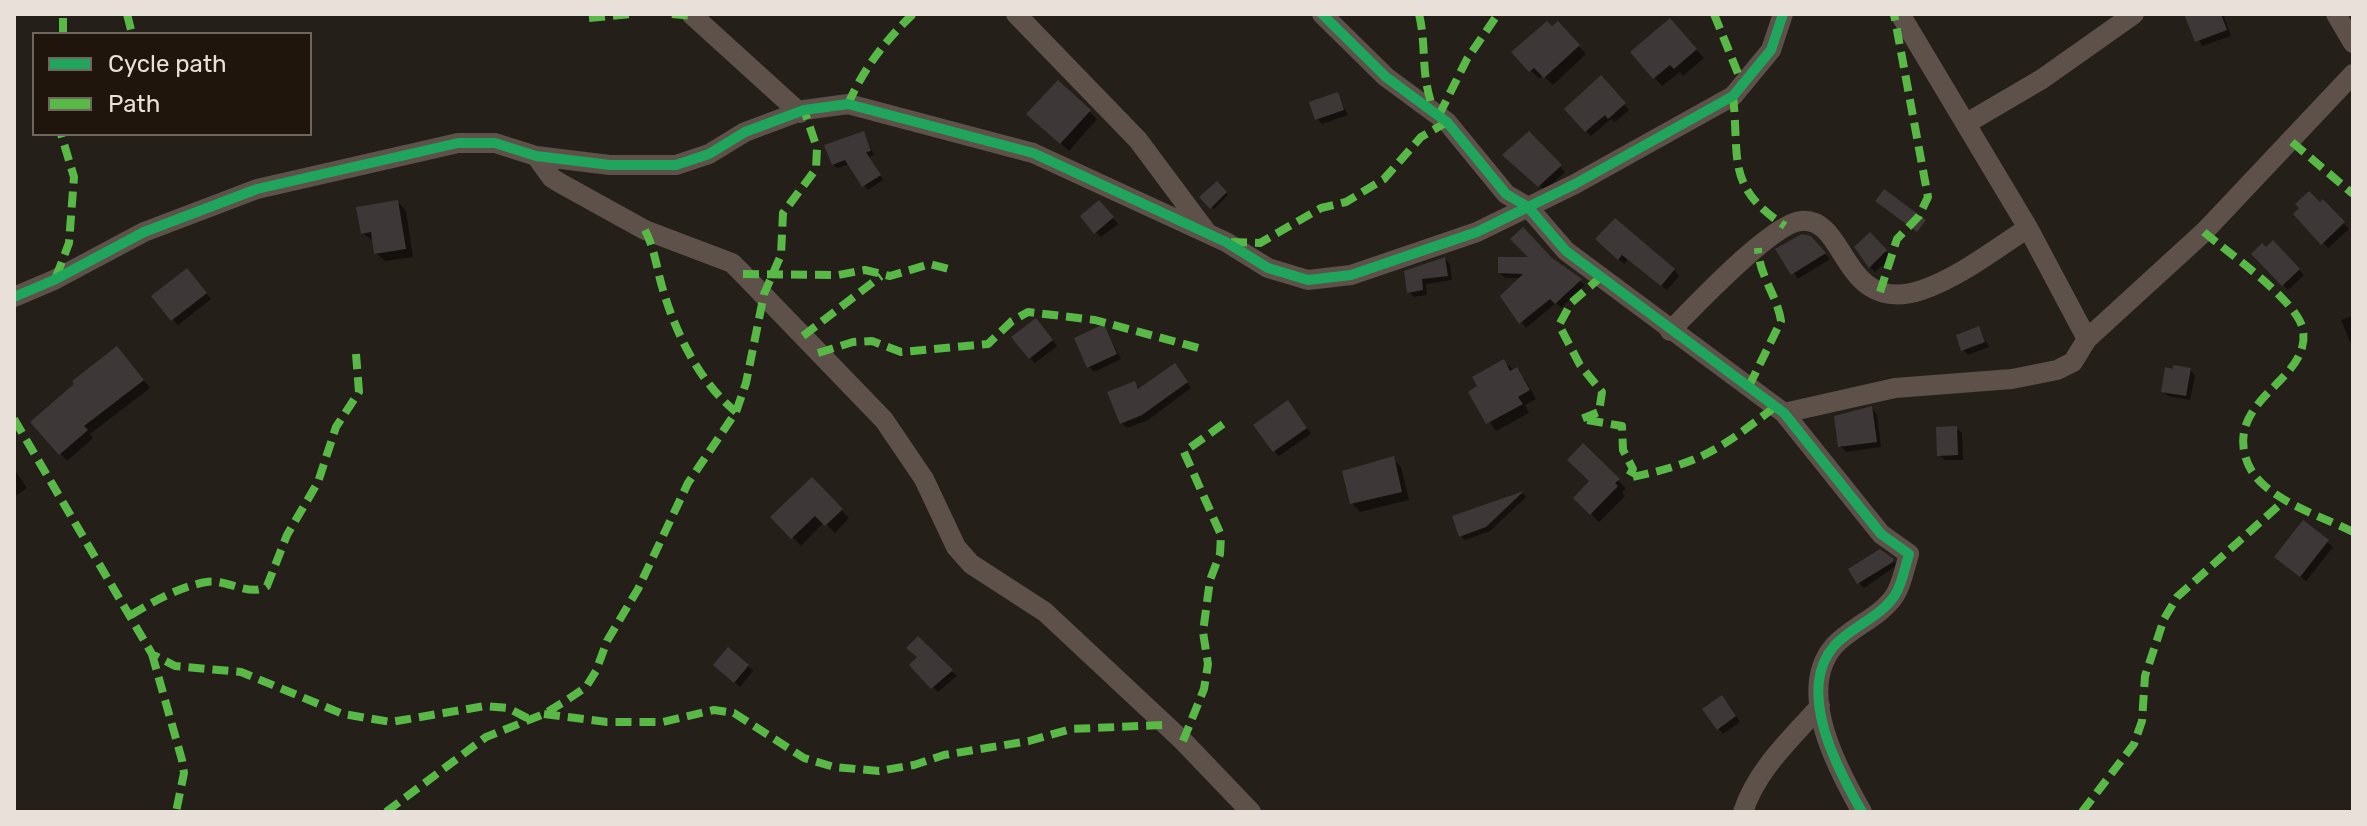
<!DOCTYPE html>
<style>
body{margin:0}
#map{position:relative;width:2367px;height:826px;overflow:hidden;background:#251f1a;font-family:Rubik,sans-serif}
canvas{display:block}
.frame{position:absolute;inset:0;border:16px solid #e8e0d9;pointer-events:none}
.legend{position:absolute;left:32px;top:32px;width:280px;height:104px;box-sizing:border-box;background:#20150c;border:2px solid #70665e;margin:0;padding:10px 14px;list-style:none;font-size:24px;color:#e8e0d9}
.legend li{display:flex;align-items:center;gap:16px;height:40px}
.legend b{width:40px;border:2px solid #70665e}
</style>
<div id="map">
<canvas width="2367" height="826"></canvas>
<div class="frame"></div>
<ul class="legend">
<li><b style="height:10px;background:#20a55d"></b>Cycle path</li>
<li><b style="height:10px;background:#58b947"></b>Path</li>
</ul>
</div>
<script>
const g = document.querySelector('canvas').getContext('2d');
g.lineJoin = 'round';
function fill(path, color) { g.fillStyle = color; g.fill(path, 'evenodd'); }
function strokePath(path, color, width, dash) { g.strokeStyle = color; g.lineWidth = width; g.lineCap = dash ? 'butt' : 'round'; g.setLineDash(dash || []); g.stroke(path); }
fill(new Path2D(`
 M2186,14H2223L2231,36L2202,46Z
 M1557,24L1586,54L1553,85L1543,75L1539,79L1514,52Z
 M1678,29L1704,58L1683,76L1680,72L1662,86L1632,52Z
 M1600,78L1629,110L1615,122L1611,119L1591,136L1567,109Z
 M1337,95L1348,115L1322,124L1317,119Z
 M1089,111L1097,119L1069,151L1037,122Z
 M864,133L874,155L869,157L883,180L868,190L849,164L837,168L833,164Z
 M1529,133L1565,172L1545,191L1505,155Z
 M1217,184L1228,195L1214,209L1202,197Z
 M398,202L406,211L413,257L385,261L376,253L374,241L362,233Z
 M2323,202L2349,229L2328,248L2296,214Z
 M1104,208L1118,224L1101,237L1096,232Z
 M1870,235L1891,257L1875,272L1870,267Z
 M1810,238L1830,259L1798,279L1778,250Z
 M1598,239L1674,270L1679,276L1667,290L1628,259L1624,264Z
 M2273,243L2304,275L2288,290L2254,254Z
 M1445,259L1450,264L1452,280L1426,284L1427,295L1414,297L1409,292L1407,272Z
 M1552,261L1585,285L1561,308L1556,303L1526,328L1503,296L1522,278H1505L1500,273Z
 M192,275L211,299L178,325L154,296Z
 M2353,316V349L2341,320Z
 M1041,325L1057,346L1035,363L1030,358Z
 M1104,327L1121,359L1094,372L1089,367Z
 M1979,328L1989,347L1968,355L1963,349Z
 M124,355L150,388L90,434L93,438L67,461L33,422Z
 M1503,361L1524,378L1536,399L1525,405L1529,413L1496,431L1471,392Z
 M2190,370L2195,375L2190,400L2168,396L2163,391Z
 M1180,371L1191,388L1148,420L1127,428L1121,423L1134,383L1141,390Z
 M1293,408L1311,434L1279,456L1274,451Z
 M1872,409L1877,414L1881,447L1846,452L1840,446Z
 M1956,428L1962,433L1963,460H1945L1939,455Z
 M1583,446L1626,488L1622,493L1625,496L1599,522L1575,498L1591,481Z
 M1393,459L1401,467L1409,500L1360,512L1352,503Z
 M14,469L27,488L14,497Z
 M812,480L849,518L835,533L824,522L801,546L773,517Z
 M1523,493L1526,497L1490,531L1465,540L1461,536L1454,517Z
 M2304,523L2333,547L2306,581L2282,562Z
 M1893,561L1897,565L1864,588L1859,583Z
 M918,639L957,676L938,692L912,665L919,657Z
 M748,666L753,671L740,687L721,670Z
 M1727,702L1740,722L1723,734L1718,728Z`), '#0007');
fill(new Path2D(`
 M2184,14H2221L2227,30L2195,42Z
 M1670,18L1697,49L1674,69L1670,65L1653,79L1630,52Z
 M1547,21L1552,26L1558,21L1580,45L1544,78L1534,68L1529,72L1511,52Z
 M1601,75L1626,103L1608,119L1605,115L1585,132L1564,109Z
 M1058,80L1091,110L1060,144L1026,114Z
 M1338,92L1344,110L1315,120L1309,102Z
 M864,131L871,151L866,152L881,175L862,187L845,160L832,165L824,145Z
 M1529,131L1562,165L1538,187L1502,155Z
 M1217,181L1227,192L1210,209L1199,197Z
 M1884,189L1926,220L1917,232L1875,201Z
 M2309,191L2320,202L2323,199L2345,222L2321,245L2293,214L2299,208L2295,204Z
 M398,200L406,249L374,254L371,232L361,234L356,207Z
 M1099,200L1114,217L1094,234L1080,216Z
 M1615,218L1675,269L1661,286L1622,255L1618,260L1595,239Z
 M1523,227L1552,258L1582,279L1555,304L1550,299L1519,324L1500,296L1523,274L1498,273V257H1528L1510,239Z
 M1870,232L1887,250L1869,268L1854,247Z
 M1802,234L1811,236L1826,253L1791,275L1775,249Z
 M2273,240L2300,269L2282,286L2251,254L2262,243L2266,247Z
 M1445,257L1448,276L1422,279L1423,290L1407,293L1404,271Z
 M187,268L207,293L171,321L151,296Z
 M1036,318L1053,340L1029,359L1011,337Z
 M1104,324L1117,354L1087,368L1074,338Z
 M1979,326L1985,342L1961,351L1956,335Z
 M117,346L144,380L84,426L88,430L59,455L30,422L74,384L72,381Z
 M1504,359L1510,371L1517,367L1530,390L1518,397L1523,404L1486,424L1468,392L1477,386L1472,377Z
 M1175,363L1188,382L1142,415L1120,424L1107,392L1135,381L1138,389Z
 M2173,365L2191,368L2186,396L2161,392L2165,367L2173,369Z
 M1288,400L1307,428L1273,452L1253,425Z
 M1872,406L1877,442L1838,447L1834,416Z
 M1957,426L1958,455L1937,456L1936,427Z
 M1583,443L1620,479L1615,483L1618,486L1590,515L1573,498L1589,481L1567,460Z
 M1394,456L1402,492L1350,504L1342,471Z
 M812,477L843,509L825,526L815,516L791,539L770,517Z
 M1524,491L1486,527L1459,537L1452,516Z
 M2303,520L2329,540L2300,577L2274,557Z
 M1880,549L1894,559L1893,562L1857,584L1848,569Z
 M918,636L953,670L931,689L909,665L917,657L906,648Z
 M728,647L749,665L734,683L713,665Z
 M1722,695L1736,716L1717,730L1702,709Z`), '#3d3837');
strokePath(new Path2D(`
 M691,14L800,113
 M1016,14L1138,140L1205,230
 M1322,14L1386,77L1447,122L1506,194L1528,207L1566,251L1784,413L1881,534L1909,554C1905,567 1902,584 1895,595C1881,617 1851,627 1834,646C1795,691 1838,770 1862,812
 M2336,14L2353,43
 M1967,123L2042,79L2134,14
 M536,156L552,178L560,183L645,230L732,263L743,274L884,420L924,479L956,547L971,564L1045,612L1183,741L1251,812
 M14,297L54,280L144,232L257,189L458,143H495L536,156L610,165H676L709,154L745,132L804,110L848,104L1033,153L1226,242L1268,268L1308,280L1351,275L1477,232L1575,184L1733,96L1771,50L1783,14
 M1670,331C1693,308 1772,223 1801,221C1848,216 1841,317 1922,290C1960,277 1995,249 2028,228
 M2087,339L2204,232L2353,74
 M1784,413L1895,388L2012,379L2057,370L2073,362L2087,339L2028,228L1900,14
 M1743,812C1757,769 1791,739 1820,706`), '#5d514a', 20);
strokePath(new Path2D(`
 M127,14L132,34
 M672,14L692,16
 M1419,14C1427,48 1420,73 1433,108
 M1714,14L1743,86
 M589,18L631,14
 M63,34V14
 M1733,96C1740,160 1725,186 1785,226
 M848,104C864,68 885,41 913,14
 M1439,115L1467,59L1498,14
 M2292,142L2353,194
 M645,230C654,248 656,264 661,283C674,330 698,381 736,412
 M2204,232C2227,252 2298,301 2303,330C2311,378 2234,396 2244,451C2247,466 2254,477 2266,487C2290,507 2325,518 2353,532
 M1231,242L1260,243L1321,208L1346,202L1384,179L1421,137L1447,122
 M743,274L838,275L865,270L890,276L930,264L949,269
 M1602,276L1571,303L1559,325L1580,365L1602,392L1599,412L1581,419L1622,426L1623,450L1633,469L1628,478C1700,463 1718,451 1776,406
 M56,277L69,243L74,177L61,134
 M1880,292L1897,239L1919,216L1928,197L1894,14
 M803,336L881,276
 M818,353L853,342L872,341L901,352L988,344L1012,321L1028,312L1095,320L1199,348
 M1749,386L1781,321C1777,295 1759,276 1758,248
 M14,419L152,654L175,666L241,672L343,714L391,722L485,706L508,708L531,720
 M131,615C154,601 179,587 206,582C225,578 251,598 267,586L287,535L318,482L336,427L359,392L356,354
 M152,654L182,760L184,773L176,812
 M544,714L607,722H663L714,710L734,713L804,758L834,767L879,771L914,765L944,755L1029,741L1071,729L1163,725
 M1183,741L1204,689L1208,664L1203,632L1210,580L1220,554L1221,535L1184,452L1226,422
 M386,812L486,737L544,714L567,700L586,687L596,671L607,641L638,589L688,483L736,412L746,383L764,294L781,255L783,213L816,169L817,148L804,110
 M2082,812L2134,744L2142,721L2145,676L2164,619L2177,597L2286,499`), '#58b947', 8, [16, 8]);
strokePath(new Path2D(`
 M1322,14L1386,77L1447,122L1506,194L1528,207L1566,251L1784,413L1881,534L1909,554C1905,567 1902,584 1895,595C1881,617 1851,627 1834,646C1795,691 1838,770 1862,812
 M14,297L54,280L144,232L257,189L458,143H495L536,156L610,165H676L709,154L745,132L804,110L848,104L1033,153L1226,242L1268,268L1308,280L1351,275L1477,232L1575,184L1733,96L1771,50L1783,14`), '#20a55d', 10);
</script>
